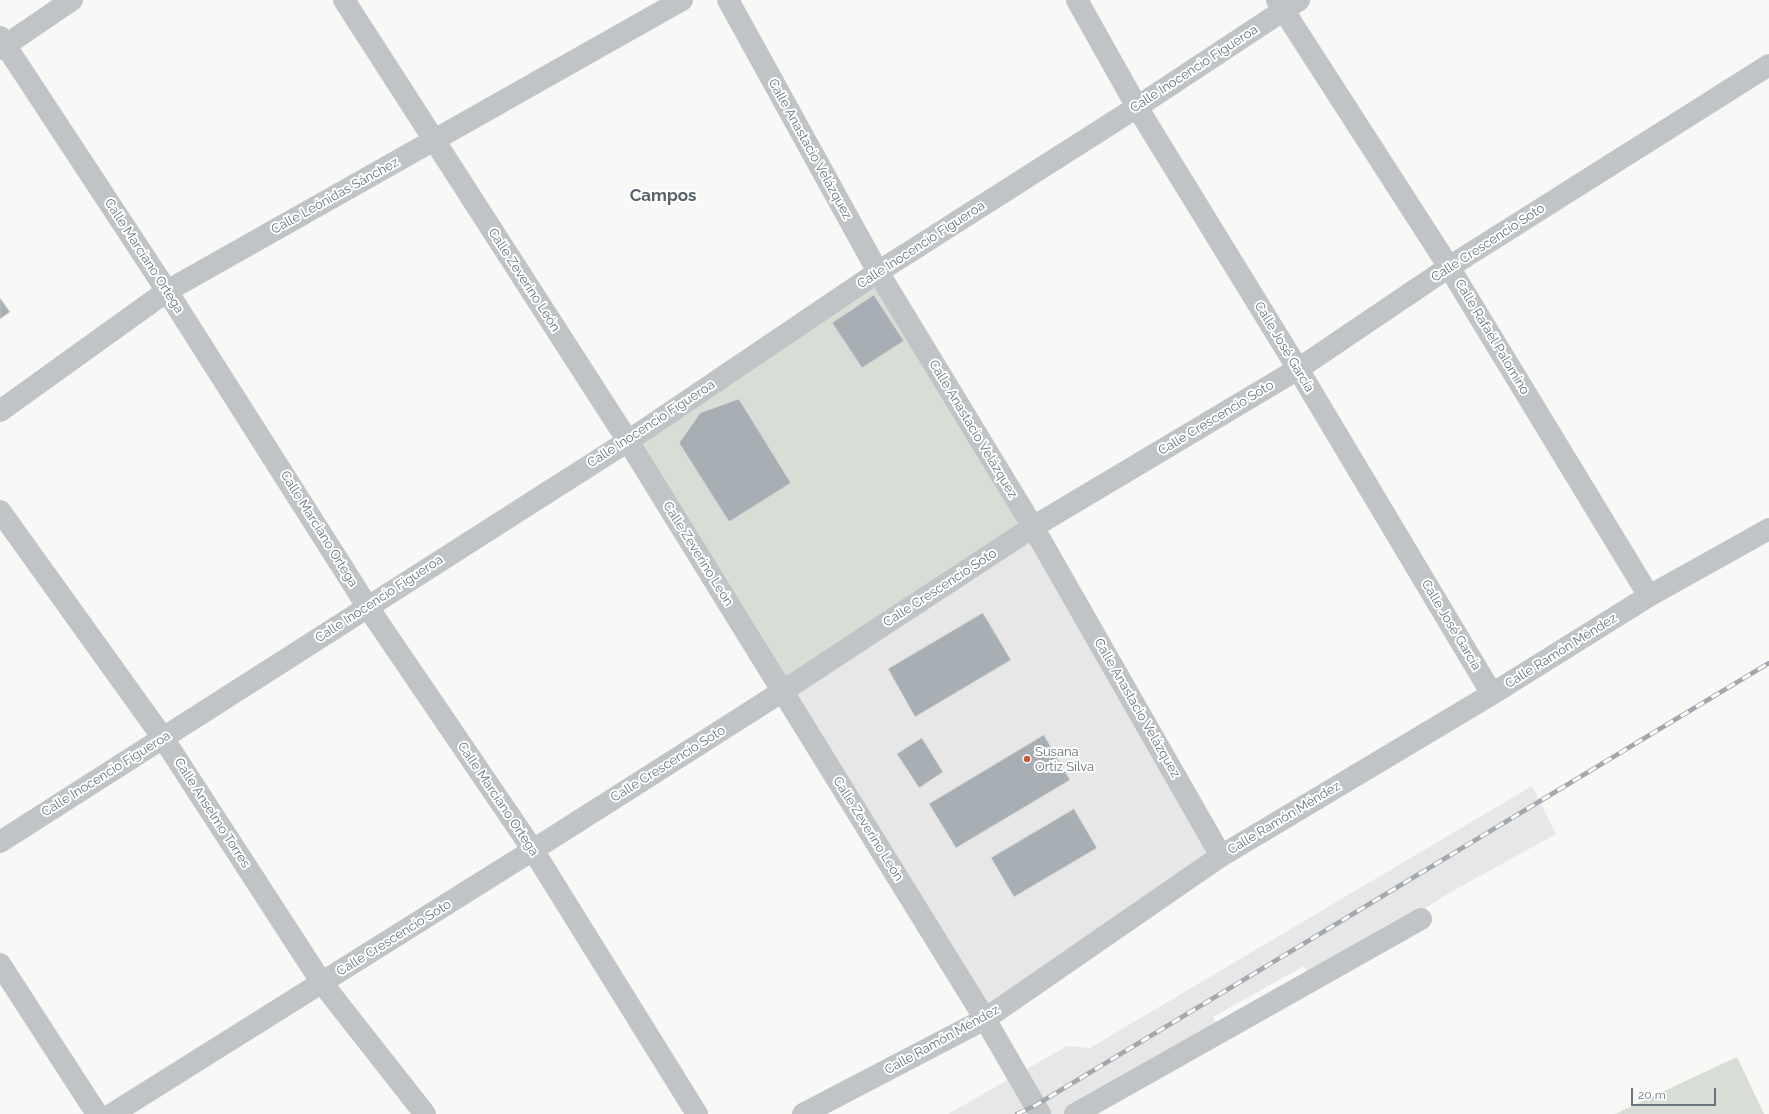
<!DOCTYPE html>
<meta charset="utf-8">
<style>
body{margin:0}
#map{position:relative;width:1769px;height:1114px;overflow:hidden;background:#f8f8f6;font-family:Raleway,sans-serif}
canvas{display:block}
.scale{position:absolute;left:1631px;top:1088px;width:85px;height:18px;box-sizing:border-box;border:2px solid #66757e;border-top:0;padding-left:5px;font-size:12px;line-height:14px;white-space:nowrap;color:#66757e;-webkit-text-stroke:3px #fff;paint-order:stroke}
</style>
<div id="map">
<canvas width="1769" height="1114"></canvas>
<div class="scale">20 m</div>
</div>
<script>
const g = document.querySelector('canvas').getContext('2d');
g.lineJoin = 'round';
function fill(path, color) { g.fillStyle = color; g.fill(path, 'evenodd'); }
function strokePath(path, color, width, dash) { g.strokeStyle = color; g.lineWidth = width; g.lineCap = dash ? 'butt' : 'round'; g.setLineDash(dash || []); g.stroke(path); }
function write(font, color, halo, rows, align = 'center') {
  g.font = font + ' Raleway,sans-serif'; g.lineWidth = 4; g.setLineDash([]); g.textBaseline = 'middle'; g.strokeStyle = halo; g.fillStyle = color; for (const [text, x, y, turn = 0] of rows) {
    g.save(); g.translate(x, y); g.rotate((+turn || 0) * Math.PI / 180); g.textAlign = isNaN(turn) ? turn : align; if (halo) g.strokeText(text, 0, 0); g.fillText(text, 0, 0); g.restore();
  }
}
fill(new Path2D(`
 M1033,527L1221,856L985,1019L783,691Z
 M1532,786L1556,834L1451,892L1312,979L1304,966L1213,1017L1223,1035L1094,1114H948L1067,1046L1090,1048Z`), '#e6e7e6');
fill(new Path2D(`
 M878,272L1033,527L783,691L628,441Z
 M1737,1057L1764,1114H1615Z`), '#d8ddd5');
const building = new Path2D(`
 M874,295L904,341L862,368L832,323Z
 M0,298L10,312L0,319Z
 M739,399L791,483L729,522L679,443L700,413Z
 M983,613L1011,660L915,717L888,669Z
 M1044,735L1070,780L956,848L929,804Z
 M922,738L943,772L919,788L897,754Z
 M1074,809L1097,848L1014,897L991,858Z`);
fill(building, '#a8afb4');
strokePath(building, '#dadad8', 1);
strokePath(new Path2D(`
 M344,0L628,441L985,1019L1040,1114
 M728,0L878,272L1033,527L1221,856
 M1077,0L1137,107L1298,369L1492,694
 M1277,0L1449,267L1649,596
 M0,37L167,291L367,606L533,850L697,1114
 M0,49L72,0
 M0,411L167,291L682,0
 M0,511L163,738L322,983L425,1114
 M0,842L628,441L878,272L1137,107L1299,0
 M0,964L97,1114
 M112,1114L533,850L783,691L1033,527L1298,369L1449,267L1769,65
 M803,1114L985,1019L1221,856L1492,694L1649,596L1769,529
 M1075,1114L1421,919`), '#c0c4c7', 22);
const rail = new Path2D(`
 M1017,1114L1036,1105L1769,663`);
strokePath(rail, '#a2a8ad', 4.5);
strokePath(rail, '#fff', 3, [9]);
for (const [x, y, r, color] of [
 [1027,759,4,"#d4573a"]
]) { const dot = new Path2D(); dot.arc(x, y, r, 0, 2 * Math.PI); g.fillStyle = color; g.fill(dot); strokePath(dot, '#fff', 1.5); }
write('13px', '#66757e', '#fff', [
 ["Calle Inocencio Figueroa",1194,69,-33],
 ["Calle Anastacio Velázquez",810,149,61],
 ["Calle Leónidas Sánchez",335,196,-29],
 ["Calle Crescencio Soto",1488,243,-33],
 ["Calle Inocencio Figueroa",921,245,-33],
 ["Calle Marciano Ortega",144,256,57],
 ["Calle Zeverino León",524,280,57],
 ["Calle Rafaél Palomino",1492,337,59],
 ["Calle José García",1284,347,59],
 ["Calle Crescencio Soto",1216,418,-31],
 ["Calle Inocencio Figueroa",651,424,-33],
 ["Calle Anastacio Velázquez",973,429,59],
 ["Calle Marciano Ortega",319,529,58],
 ["Calle Zeverino León",698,554,58],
 ["Calle Crescencio Soto",940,588,-33],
 ["Calle Inocencio Figueroa",379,599,-33],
 ["Calle José García",1451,625,59],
 ["Calle Ramón Méndez",1561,651,-32],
 ["Calle Anastacio Velázquez",1137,708,60],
 ["Calle Crescencio Soto",668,764,-32],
 ["Calle Inocencio Figueroa",106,774,-32],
 ["Calle Marciano Ortega",498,799,56],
 ["Calle Anselmo Torres",212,813,57],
 ["Calle Ramón Méndez",1284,818,-31],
 ["Calle Zeverino León",868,829,58],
 ["Calle Crescencio Soto",394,938,-32],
 ["Calle Ramón Méndez",942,1040,-29]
]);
write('13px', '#66757e', '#fff', [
 ["Susana",1035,752],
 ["Ortiz Silva",1035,767]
], 'left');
write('bold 17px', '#57626a', '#fff', [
 ["Campos",663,196]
]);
</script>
